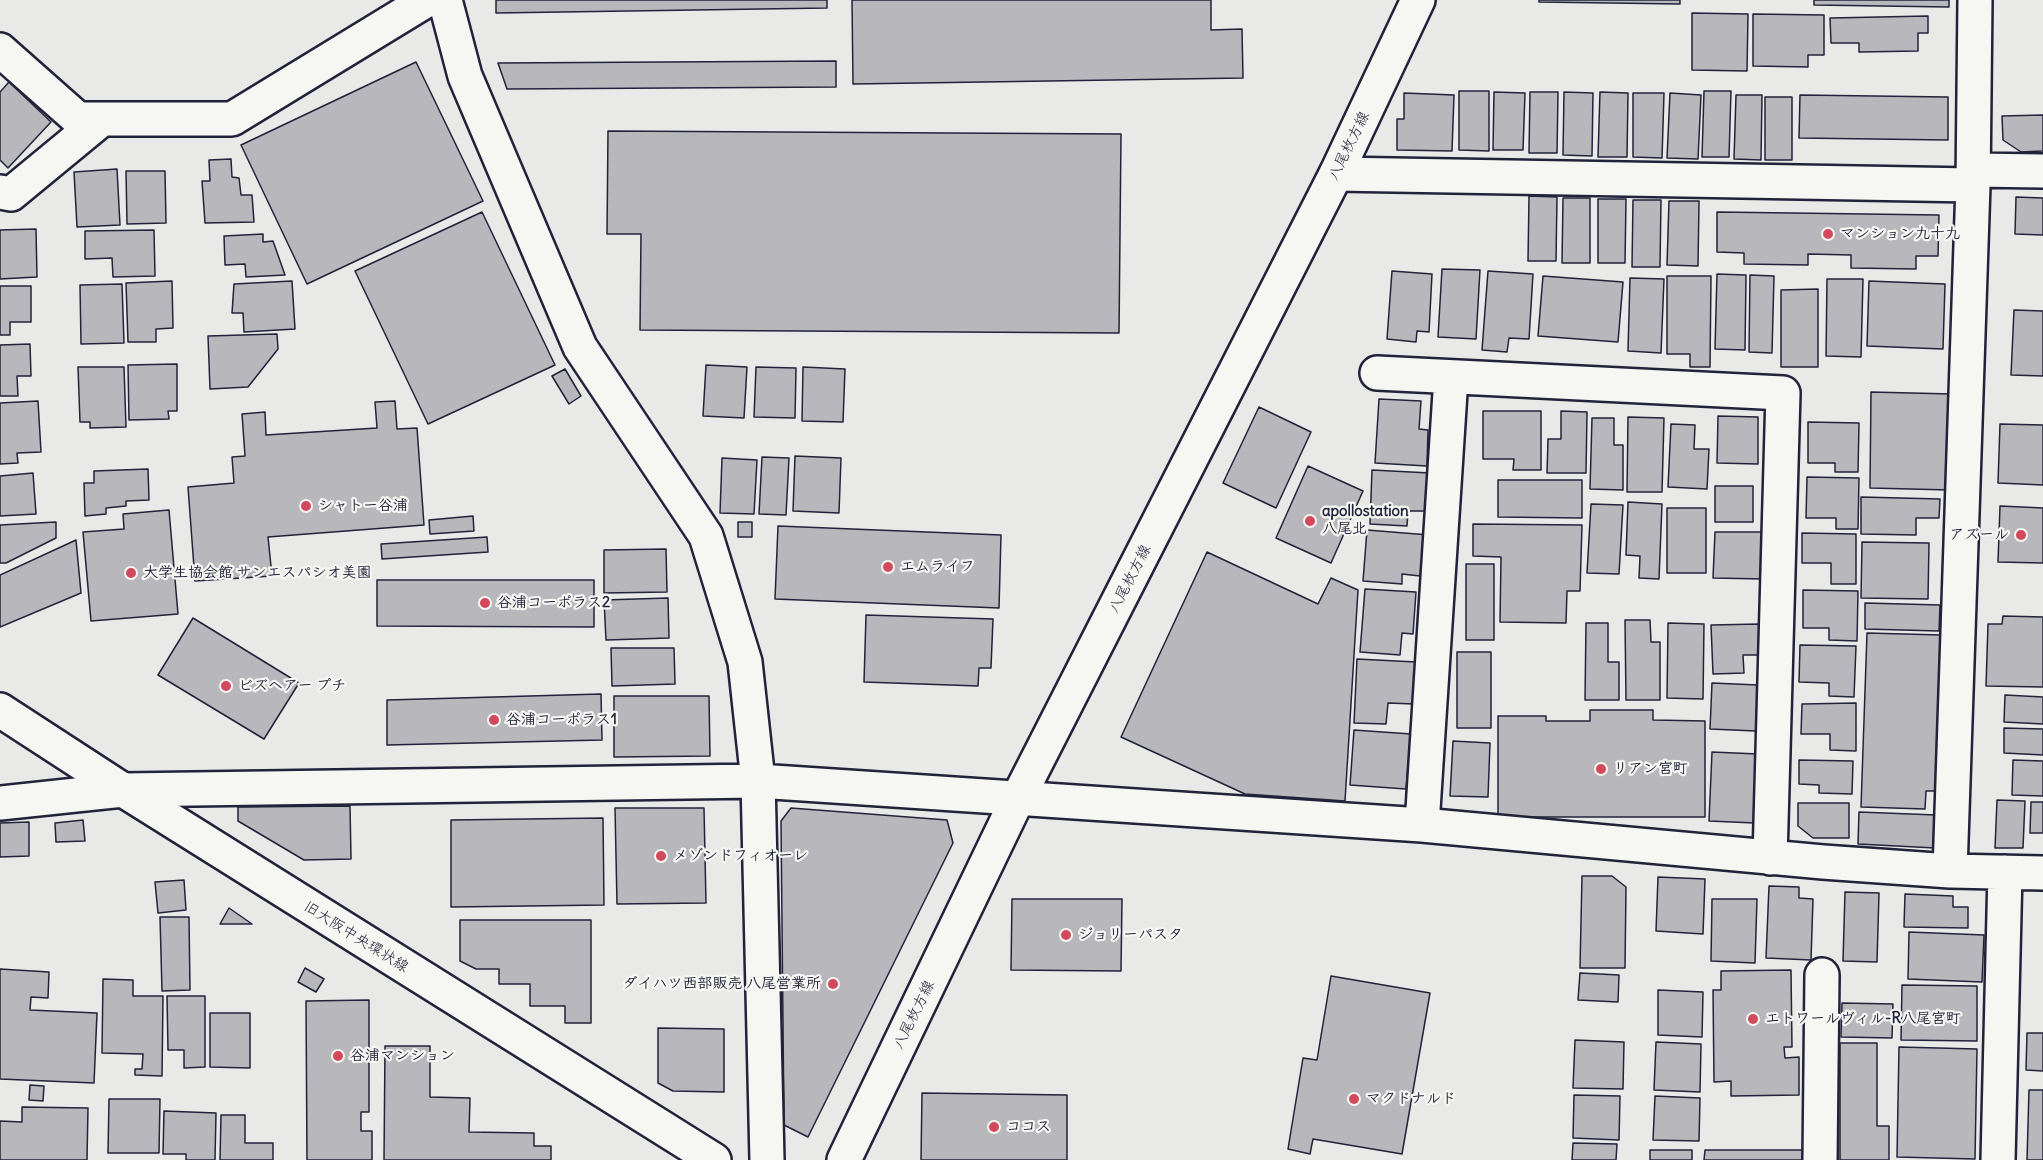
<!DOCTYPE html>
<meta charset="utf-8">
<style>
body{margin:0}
canvas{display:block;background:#e9e9e7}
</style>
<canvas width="2043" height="1160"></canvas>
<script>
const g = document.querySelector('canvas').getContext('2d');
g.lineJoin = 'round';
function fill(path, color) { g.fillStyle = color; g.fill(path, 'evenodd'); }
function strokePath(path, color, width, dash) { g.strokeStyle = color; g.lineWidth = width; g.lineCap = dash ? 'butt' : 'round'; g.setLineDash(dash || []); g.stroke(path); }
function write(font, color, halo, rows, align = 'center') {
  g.font = font + ' Delius,"Klee One",sans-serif'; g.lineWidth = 4.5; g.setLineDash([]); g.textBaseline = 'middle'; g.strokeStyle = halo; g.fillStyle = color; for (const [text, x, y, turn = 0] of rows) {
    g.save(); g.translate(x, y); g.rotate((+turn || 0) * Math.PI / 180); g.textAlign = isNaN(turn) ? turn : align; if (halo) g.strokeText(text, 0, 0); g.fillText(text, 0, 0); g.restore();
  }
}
const building = new Path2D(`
 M496,0H827V8L496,13Z
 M852,0H1211V30L1242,29L1243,78L853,84Z
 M1539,0H1680V4L1539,2Z
 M1814,0H1949V7L1814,5Z
 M1692,13L1748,14L1747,71L1692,70Z
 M1753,14L1824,15V55H1808V67L1753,66Z
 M1928,16V33H1918V51L1859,52V43H1831L1830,18Z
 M836,61V87L507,89L498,63Z
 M416,62L483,201L307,284L241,145Z
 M9,82L51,122L8,168L0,160V92Z
 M1459,91H1489V151L1459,150Z
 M1704,91H1731L1729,157H1702Z
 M1494,92L1525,93L1523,150H1493Z
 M1530,92H1558L1557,153H1529Z
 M1564,92L1593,93L1592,156L1563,155Z
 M1600,92L1628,93L1627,157H1598Z
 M1404,93L1454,95L1452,151L1397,150V119H1404Z
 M1633,93H1664L1662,158L1633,157Z
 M1670,93L1701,95L1698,159L1667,158Z
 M1736,95H1762L1761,160L1734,159Z
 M1800,95L1948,97V140L1799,138Z
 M1765,97H1792V160H1765Z
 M2043,115V151L2021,152L2003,140L2002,116Z
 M608,131L1121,134L1119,333L640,330L641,234H607Z
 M231,159L232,177L239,178L241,195H252L254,222L205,223L202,181H210L209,160Z
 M117,169L120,225L77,227L74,172Z
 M126,171H165L166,223L127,224Z
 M1529,196L1557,197L1556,261H1528Z
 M2016,197L2043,198V235L2015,234Z
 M1563,198H1590V263H1562Z
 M1598,199H1626L1625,263H1598Z
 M1633,200H1661L1660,267H1632Z
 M1669,201H1699L1698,266L1667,265Z
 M482,212L555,365L428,424L355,271Z
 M1717,212L1939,215L1938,256H1916V269L1851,268V255L1808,254V265L1744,264V253L1717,252Z
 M36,229L37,277L0,279V230Z
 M154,230L155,276L113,277L112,258L85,259V231Z
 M263,234V242L273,241L285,275L246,277L245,264L225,265L224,236Z
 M1442,269L1480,270L1476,339L1438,337Z
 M1392,271L1432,274L1429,332L1417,331L1416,342L1387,339Z
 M1488,271L1533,274L1529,339L1509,338L1507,352L1482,350Z
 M1717,274L1746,275L1745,350L1715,349Z
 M1750,275L1774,276L1772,353L1749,352Z
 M1543,276L1623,282L1618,342L1538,336Z
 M1667,276H1711L1710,367H1690V354H1667Z
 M1630,278L1664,279L1661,353L1628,351Z
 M1827,279H1863L1861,357L1826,356Z
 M172,281L173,328L156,329V342H128L126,283Z
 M292,281L295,329L244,332L243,313H232L234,284Z
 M1869,281L1945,284L1943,349L1867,346Z
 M122,284L124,343L81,344L80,285Z
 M0,286H31V322H10V335H0Z
 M1818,289V367H1781V290Z
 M2014,310L2043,311V376L2011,375Z
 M277,334L278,349L248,387L210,389L208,336Z
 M30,344L31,376H17L18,396H0V345Z
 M177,364V411H168L169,419L129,420L128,365Z
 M706,365L747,367L744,418L703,416Z
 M78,367H124L126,427L90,428V422H80Z
 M756,367L796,368L795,418L754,417Z
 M803,367L845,369L843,422L802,421Z
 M565,369L581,396L569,404L552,376Z
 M1871,392L1952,394L1950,490L1870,488Z
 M1379,399L1421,401L1419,429L1428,430L1427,466L1375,463Z
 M38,401L41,452L17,453L18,463L0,464V403Z
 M395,401L397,429L417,428L424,525L268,537L272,576L195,581L188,487L234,483L232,457L245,456L242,414L265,412L266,435L377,428L375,402Z
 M1259,407L1311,432L1276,508L1223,483Z
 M1483,411H1541V470H1513L1514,459H1483Z
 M1561,411L1587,412L1586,473H1547L1548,439H1561Z
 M1718,416L1758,417V464L1717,463Z
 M1628,417L1664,418L1662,492H1627Z
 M1592,418H1614V445H1623V490L1590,489Z
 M1808,422L1859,423L1858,472H1835V463H1808Z
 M1671,424L1695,425L1694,449H1709L1707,489L1668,487Z
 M2000,424L2043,425V485L1998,483Z
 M795,456L841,458L839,513L793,511Z
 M762,457L789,458L786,515L759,514Z
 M722,458L757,460L754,514L720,513Z
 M1308,466L1363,491L1331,563L1276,538Z
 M148,469L149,500L126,501V506L106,508V514L85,516L84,483H94V471Z
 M1372,470L1430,473L1428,511H1408L1407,526L1370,524Z
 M33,473L36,514L0,516V476Z
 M1807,477L1859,478L1858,529H1836V518H1806Z
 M1498,480H1582V518L1498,517Z
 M1715,486H1753V522H1715Z
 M1861,497L1940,499L1939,518H1916V535L1861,534Z
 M1628,502L1662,504L1659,579L1639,578L1640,556L1626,555Z
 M1591,504L1623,505L1619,574L1587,573Z
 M2000,506L2043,508V563L1998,562Z
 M1667,508H1706V573H1667Z
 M169,510L178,614L91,621L83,532L124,529L123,514Z
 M473,516L474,531L430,534L429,520Z
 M56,522V538L6,563H0V525Z
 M738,522H752V537H738Z
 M1473,524L1582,525L1580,591H1567L1566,623L1500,622L1501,557L1473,556Z
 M778,526L1001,535L999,608L775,599Z
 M1367,530L1429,535L1427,566H1421L1420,576L1402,574V584L1363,581Z
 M1715,532H1765L1764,579L1713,578Z
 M1802,533L1856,534V584H1831V563H1802Z
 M487,537L488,552L382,559L381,544Z
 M76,540L81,593L0,627V575Z
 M1862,542L1929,543L1928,599L1861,598Z
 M666,549L667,592L604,593V550Z
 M1207,552L1318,604L1331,578L1358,590L1345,801L1245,794L1121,737Z
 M1466,564H1494V640H1466Z
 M377,580H594V627L377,626Z
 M1365,589L1416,592L1413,634L1402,633L1400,655L1360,652Z
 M1803,590L1858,591L1857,641L1829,640V628H1803Z
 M668,598L669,638L606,640L604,600Z
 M1865,603L1940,605L1939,631L1865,629Z
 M866,615L993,619L991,668H979L978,686L864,682Z
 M2003,616L2043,617V687L1986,686L1988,624H2002Z
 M193,618L299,683L264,739L158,675Z
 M1625,620H1650L1651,642H1660V700H1626Z
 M1586,623H1608V662H1619V700H1585Z
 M1668,623L1704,624L1703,699L1667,698Z
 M1760,624L1761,655H1743L1744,673L1713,674L1711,625Z
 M1867,633L1941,635L1936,791H1926L1925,809L1861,807Z
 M1800,645L1856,646L1854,697L1829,696V683L1799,682Z
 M611,648H674L675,684L612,686Z
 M1457,652H1491V728H1457Z
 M1357,659L1416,662L1414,704L1388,703L1386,724L1354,723Z
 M1712,683L1758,685L1756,731L1710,729Z
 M601,694L602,740L387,745V700Z
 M2005,695L2043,697V724L2004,722Z
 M614,696H709L710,756L614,757Z
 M1856,703V751L1830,750V734H1801L1802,704Z
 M1590,710H1653V720L1705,721V817H1498V716H1546V721H1590Z
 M2004,728L2043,729V755L2004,753Z
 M1354,730L1411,734L1406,789L1350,785Z
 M1453,741L1490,743L1488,797L1450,796Z
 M1712,752L1758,754L1755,823L1709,821Z
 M1799,760L1853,761L1852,794L1819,793V785L1799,784Z
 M2013,760L2043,761V796L2012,795Z
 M1997,800L2025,801L2023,848H1995Z
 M2031,802H2043V833H2030Z
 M1798,803H1849V838H1813L1798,826Z
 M350,806L351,859L304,860L238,821V807Z
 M615,808H704L706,903L617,904Z
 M791,808L947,820L953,843L808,1137L784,1125L781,821Z
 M1859,812L1936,815L1935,848L1858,844Z
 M603,818L604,905L451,907V820Z
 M83,820L85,841L56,842L55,823Z
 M29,822V856L0,857V823Z
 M1582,876H1612L1626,887L1625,968H1580Z
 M1658,877L1705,879L1703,934L1656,931Z
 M184,880L186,910L158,913L155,882Z
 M1769,886L1799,887V898L1813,899L1811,960L1766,958Z
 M1845,892L1879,893L1877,962L1843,961Z
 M1905,894L1953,896V907H1968V928L1904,927Z
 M1012,899H1122L1121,971L1011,970Z
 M1712,899H1757L1755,963L1711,961Z
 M229,908L252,924H220Z
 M160,917H189L190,990L162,991Z
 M460,920H591V1023H565V1006H530V984H499V969H476L460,961Z
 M1909,932L1984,935L1982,982L1908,979Z
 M305,968L324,979L316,992L298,982Z
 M0,969L49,972L48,998L31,997L30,1010L97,1013L94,1083L0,1079Z
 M1791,970L1792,1047H1784L1785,1058L1799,1057V1095L1731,1096V1081L1714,1082L1713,990H1721V971Z
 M1580,973L1619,975L1618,1002L1578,1000Z
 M1331,976L1430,993L1402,1154L1313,1139L1310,1154L1288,1149L1303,1058L1317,1060Z
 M103,979L133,980V996H163L162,1076L135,1075V1069H142L143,1054L102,1053Z
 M1902,985L1977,986V1041L1901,1040Z
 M1658,990L1703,992L1702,1037L1658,1035Z
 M167,996H205V1067L184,1068V1050H168Z
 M369,1000V1112H361V1131H372V1160H307L306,1001Z
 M1842,1003L1893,1004L1892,1038L1841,1037Z
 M210,1013H250V1068L210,1067Z
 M658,1028L724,1029V1092L673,1091L658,1083Z
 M2027,1033H2043V1071L2026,1070Z
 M1575,1040L1624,1042L1623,1089L1573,1088Z
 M1656,1042L1701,1044L1700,1092L1654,1090Z
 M1840,1043H1877V1126H1889V1160H1840Z
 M385,1046H430V1097L470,1098L469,1132L534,1133V1146H551V1160H384Z
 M1899,1047L1977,1049L1975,1159L1897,1157Z
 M30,1085L44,1086L43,1101L29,1100Z
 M2029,1090H2043V1160H2027Z
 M922,1093L1067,1095V1160H921Z
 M1574,1095L1620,1096L1619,1140L1573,1138Z
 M1655,1096L1700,1098L1699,1141L1653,1140Z
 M109,1099H160L159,1153H108Z
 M22,1107L88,1108L87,1160H0V1121L22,1122Z
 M164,1111L216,1113L215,1160H186V1154H163Z
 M221,1115H245V1143H273V1160H220Z
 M1573,1143L1617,1144L1616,1160H1572Z
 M1650,1150H1692V1160H1650Z
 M1705,1150H1809V1160H1704Z`);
fill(building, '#b8b8bc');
strokePath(building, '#22223b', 1.5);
const minor = new Path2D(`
 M445,0L465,76L580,347L706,536L745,662L758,781L767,1160
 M0,50L78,119H232L427,0
 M1973,170L2043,171
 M1336,174L1973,185L1950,871
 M1973,185L1975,0
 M0,192L11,194L102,119
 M1377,373L1783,393L1770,858
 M0,803L123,790L758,781L1422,825L1823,862L1950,871L2043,873
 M1422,825L1451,377
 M1820,1160L1822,975
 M1998,1160L2005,872`);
const major = new Path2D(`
 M0,710L123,790L714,1160
 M844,1160L1017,800L1336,174L1418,0`);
strokePath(minor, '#22223b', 38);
strokePath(major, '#22223b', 38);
strokePath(minor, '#f6f6f2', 33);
strokePath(major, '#f6f6f2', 33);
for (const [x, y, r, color] of [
 [1828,234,6,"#d1495b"],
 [306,506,6,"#d1495b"],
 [1310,521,6,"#d1495b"],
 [2021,535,6,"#d1495b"],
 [888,567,6,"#d1495b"],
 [131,573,6,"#d1495b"],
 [485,603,6,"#d1495b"],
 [226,686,6,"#d1495b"],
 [494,720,6,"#d1495b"],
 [1601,769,6,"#d1495b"],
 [661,856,6,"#d1495b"],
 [1066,935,6,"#d1495b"],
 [833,984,6,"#d1495b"],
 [1753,1019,6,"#d1495b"],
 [338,1056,6,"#d1495b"],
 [1354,1099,6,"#d1495b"],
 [994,1127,6,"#d1495b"]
]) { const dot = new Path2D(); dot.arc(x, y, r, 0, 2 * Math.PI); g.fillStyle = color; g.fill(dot); strokePath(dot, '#f6f6f2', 2); }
write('15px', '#22223b', '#f6f6f2', [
 ["八尾枚方線",1349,146,-64],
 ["八尾枚方線",1130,579,-63],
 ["旧大阪中央環状線",356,937,32],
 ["八尾枚方線",914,1015,-64]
]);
write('bold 15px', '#22223b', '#f6f6f2', [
 ["マンション九十九",1840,234],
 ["シャトー谷浦",318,506],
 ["apollostation",1322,512],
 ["八尾北",1322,529],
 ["アズール",2009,535,"right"],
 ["エムライフ",900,567],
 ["大学生協会館 サンエスパシオ美園",143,573],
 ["谷浦コーポラス2",497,603],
 ["ビズヘアー プチ",238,686],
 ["谷浦コーポラス1",506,720],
 ["リアン宮町",1613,769],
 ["メゾンドフィオーレ",673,856],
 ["ジョリーパスタ",1078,935],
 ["ダイハツ西部販売 八尾営業所",821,984,"right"],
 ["エトワールヴィル-R八尾宮町",1765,1019],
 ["谷浦マンション",350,1056],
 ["マクドナルド",1366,1099],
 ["ココス",1006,1127]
], 'left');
</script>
